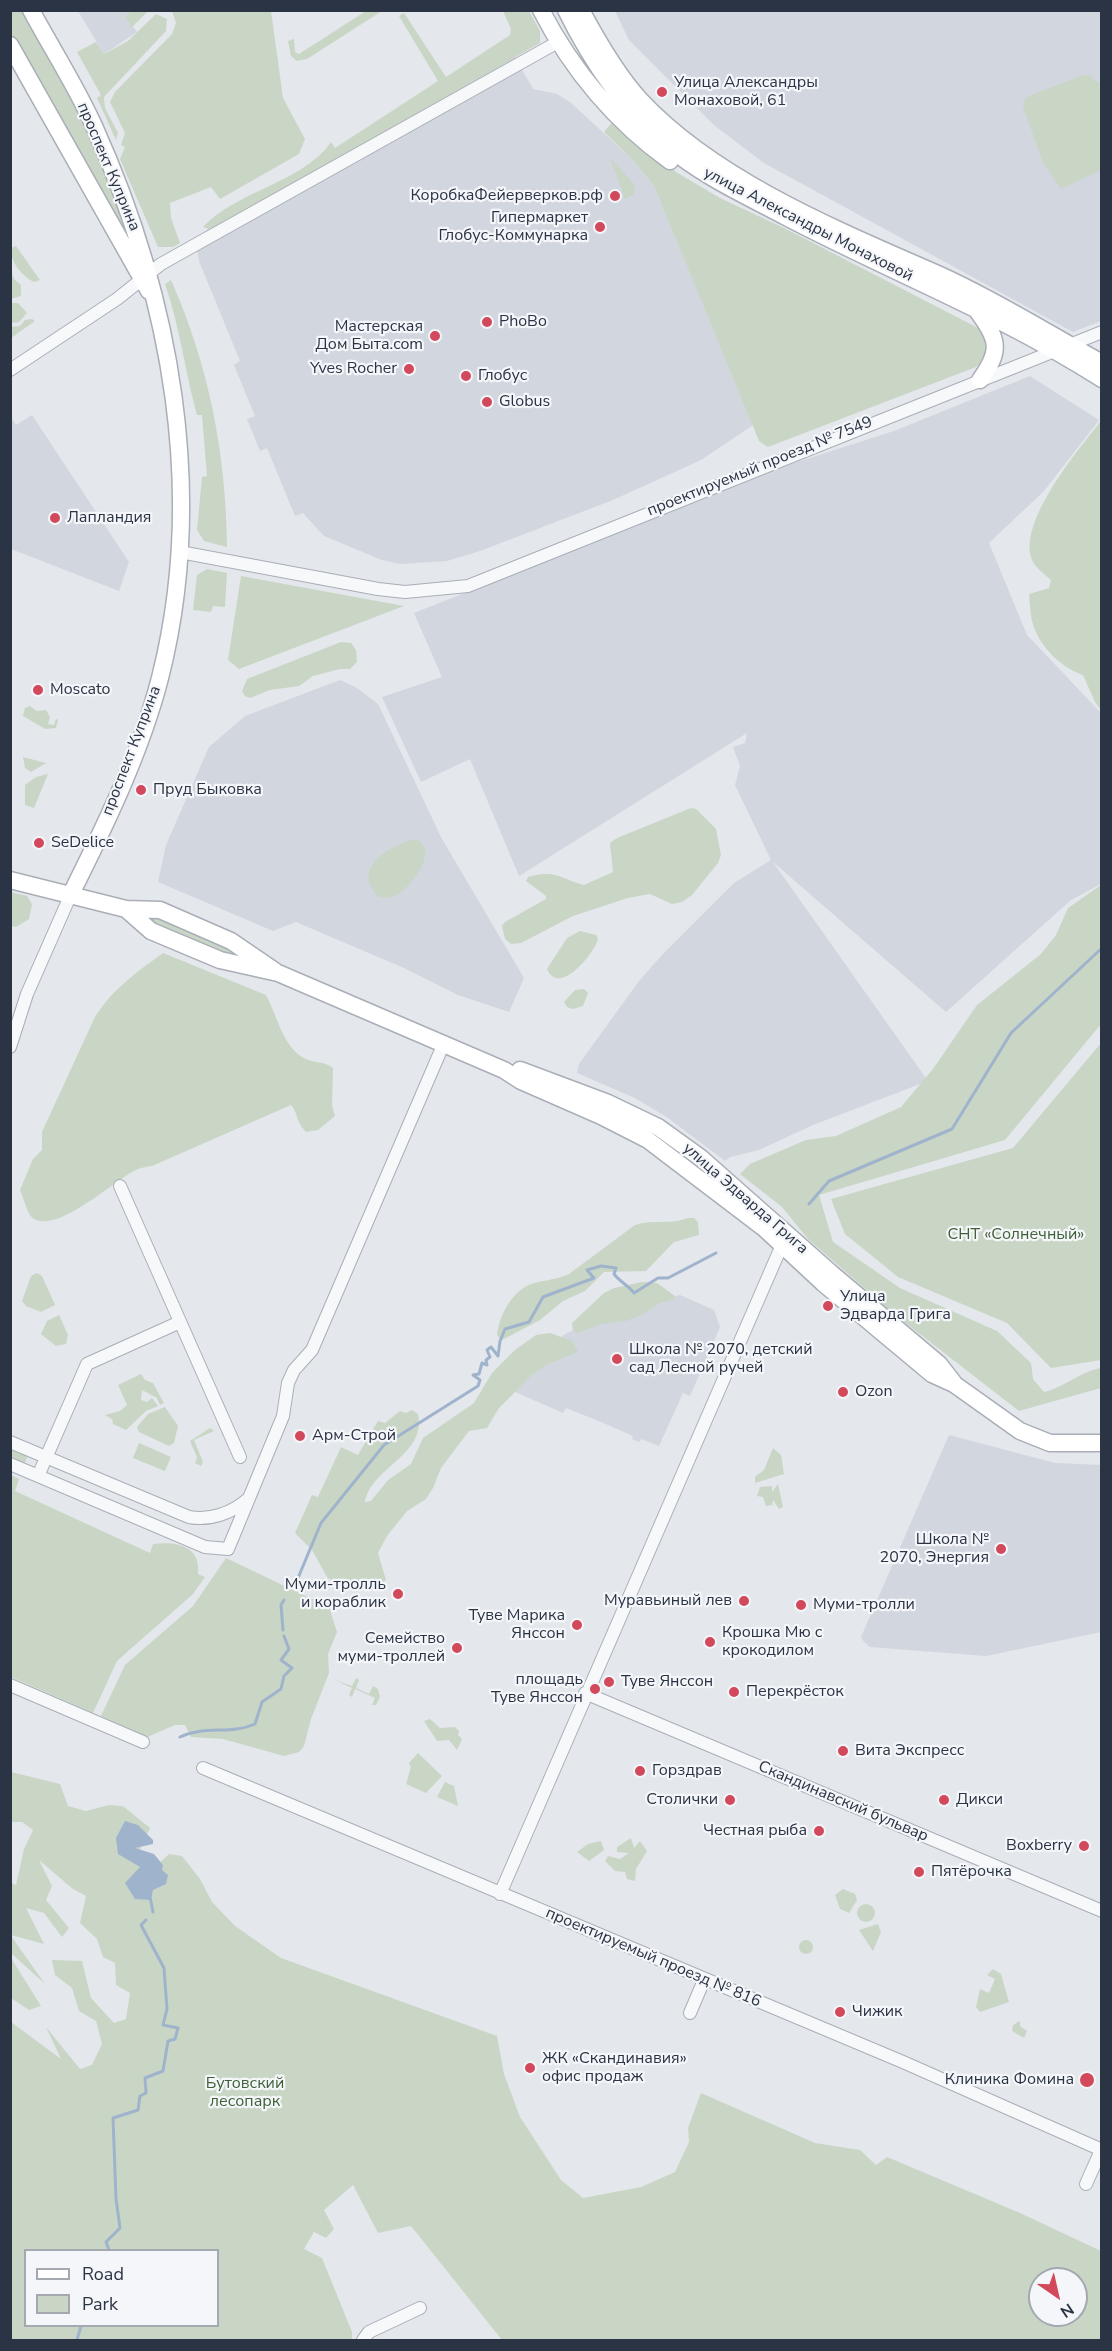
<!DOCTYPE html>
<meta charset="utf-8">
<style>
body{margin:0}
#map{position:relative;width:1112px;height:2351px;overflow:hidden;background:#e4e7ec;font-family:"Nunito Sans",sans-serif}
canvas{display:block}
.frame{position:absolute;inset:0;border:12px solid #2b3445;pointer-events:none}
.legend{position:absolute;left:24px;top:2249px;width:195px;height:78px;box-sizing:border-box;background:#f4f6f9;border:2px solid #a4a8b1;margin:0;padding:8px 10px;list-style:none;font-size:18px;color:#2b3445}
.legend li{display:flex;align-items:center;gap:12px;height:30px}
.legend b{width:30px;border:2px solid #a4a8b1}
.north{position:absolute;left:1028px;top:2267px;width:60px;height:60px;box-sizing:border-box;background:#f4f6f9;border:2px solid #a4a8b1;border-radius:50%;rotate:146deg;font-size:16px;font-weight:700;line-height:24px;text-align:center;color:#2b3445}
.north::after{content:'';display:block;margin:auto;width:21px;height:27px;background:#d1495b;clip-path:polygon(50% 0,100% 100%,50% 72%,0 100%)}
</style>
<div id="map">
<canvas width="1112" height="2351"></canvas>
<div class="frame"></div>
<ul class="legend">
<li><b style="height:8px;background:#fff"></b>Road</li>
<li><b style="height:16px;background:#c9d6c5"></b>Park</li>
</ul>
<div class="north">N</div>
</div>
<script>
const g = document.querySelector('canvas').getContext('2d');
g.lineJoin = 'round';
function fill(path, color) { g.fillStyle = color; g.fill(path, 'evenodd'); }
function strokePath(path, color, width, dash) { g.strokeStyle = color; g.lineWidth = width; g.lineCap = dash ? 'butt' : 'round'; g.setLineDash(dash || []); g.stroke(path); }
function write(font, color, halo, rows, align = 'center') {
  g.font = font + ' "Nunito Sans",sans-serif'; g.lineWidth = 4.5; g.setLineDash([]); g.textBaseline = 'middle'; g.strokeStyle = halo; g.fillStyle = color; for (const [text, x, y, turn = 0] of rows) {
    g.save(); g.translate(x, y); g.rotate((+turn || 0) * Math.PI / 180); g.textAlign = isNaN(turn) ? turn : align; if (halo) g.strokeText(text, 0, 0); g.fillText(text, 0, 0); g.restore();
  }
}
fill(new Path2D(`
 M78,11H134L125,16L137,32L104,54Z
 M615,11H1101V321L1073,332L764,163L715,126L629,40Z
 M514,55L533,89L557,94L570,102L633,160L654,186L753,425L701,460L613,500L480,551L447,561L400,564L382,560L324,536L303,513L295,516L267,448L260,451L247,419L255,416L234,365L240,361L199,261L197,248L202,235L212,225Z
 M1030,376L1099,420L1044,491L989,543L1027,635L1101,713V884L1071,900L946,1012L773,862L928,1081L813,1125L759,1150L730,1157L725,1161L668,1118L635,1098L577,1073L579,1064L639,981L662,955L734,883L771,860L735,785L740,766L733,747L745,743L747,733L519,876L470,759L421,782L382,697L442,677L414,613L794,463L894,431Z
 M32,415L129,562L119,591L11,549V417L16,425Z
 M340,680L357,688L378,704L442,839L524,978L509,1012L458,995L404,968L296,922L273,931L158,882L166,845L209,747L245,716Z
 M680,1295L714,1310L720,1327L690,1396L683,1393L659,1446L641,1439L639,1442L632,1439L633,1436L601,1422L566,1408L563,1413L495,1383L562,1336L606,1312Z
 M949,1435L1055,1463L1101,1465V1632L986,1656L870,1647L864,1642L861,1637Z`), '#d2d6de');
fill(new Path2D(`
 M134,10L148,11L132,27L125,16Z
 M10,11H25L89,128L138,253L103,203L11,33Z
 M172,11H271L283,98L305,139L299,154L220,199L211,187L170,203L171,218L180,243L173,247H158L120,159L125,147L121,145L125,133L110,102L115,92L172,34L176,23Z
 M366,11H382L307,59L297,61L291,56L288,41L294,39L295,52L299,54Z
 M503,11H529L540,31V43L212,230L203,227C236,191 304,182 331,142L335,148L438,81L399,16L404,13L446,77L510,35L511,29Z
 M156,14L167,19L166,31L104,97L105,108L118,133L116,140L97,98L101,95L77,52L96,42L104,54L128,41Z
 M1084,75L1090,76L1101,85V170L1061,189L1043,162L1023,107L1025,99L1031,95Z
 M613,121L642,148L676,172L720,198L784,228L982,330L990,345L983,360L976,367L768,447L759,441L654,186L633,160L604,132Z
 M610,158L635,185L634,194L625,199Z
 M16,246L40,280L34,282C22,276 10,262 11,248Z
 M10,270L14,279L21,285V296L11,299Z
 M171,280C209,366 226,453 227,547L204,541L197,530L202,477L207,476L202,415H197C185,372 180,327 165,284Z
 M11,303H18L27,313L19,322L11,323Z
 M32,319L35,321L11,338V327L20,326L25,320Z
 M1101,421H1102L1101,710L1095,702L1083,675C1062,668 1041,648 1034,627C1030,617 1030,604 1029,594L1049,588L1051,580C1045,575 1035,567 1032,560C1017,522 1079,449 1101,421Z
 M207,569L227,573L225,607L213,606L211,612L193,610L197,575Z
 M241,576L404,606L239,669L228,660Z
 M341,642L351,643L356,650L357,662L350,669H340L313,676L299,686L270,690L250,698L245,696L242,691L247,679Z
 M30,706L37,711L46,710L50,717L48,724L54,725L56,719L58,720L56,728L45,729L23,716L25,708Z
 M23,757L46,763L31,772L25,768Z
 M48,774L34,808L25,805V785L36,777Z
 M691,808L696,809L716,829L721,855L718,863L692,895L682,902L672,904L650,894L628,898L573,916L521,943L511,944L505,939L502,926L505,922L546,899V896L526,881L528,877C555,869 561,879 584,885L613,872L610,843L617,838Z
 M415,839C442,849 409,891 393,897C389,898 384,897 379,897C350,868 389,846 415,839Z
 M1101,885V1024L1005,1140L819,1195L833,1242L900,1288L997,1331L1031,1363L1033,1379L1044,1392C1065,1387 1081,1371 1101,1368V1388L1019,1411L894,1314L808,1239L782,1207L740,1174L750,1164L806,1140L836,1136L901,1107L933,1069L977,1005L1041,954L1056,935L1068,908Z
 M10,892L27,896L32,904L29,919L16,927L11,926Z
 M154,915L214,938L235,955H226L149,921V917Z
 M580,931L596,935L598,939C594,954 559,997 547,969L567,938Z
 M163,953L266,995C277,1015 282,1044 302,1057C313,1064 323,1060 333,1068L332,1105L335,1116L318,1130L306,1132C295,1120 299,1115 291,1105L152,1166C148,1167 143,1167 138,1169C116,1178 60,1233 34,1219C27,1215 24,1198 20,1190L33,1159L42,1150V1132L94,1019C109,992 138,971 163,953Z
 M584,989L588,993L583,1006L573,1009L567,1007L564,1002L575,990Z
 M1101,1043V1360L1051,1368L1007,1323L898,1277L845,1234L831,1199L1013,1148Z
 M688,1218H694L698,1222L699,1235L674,1242L646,1271L604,1272L585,1291L563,1301L540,1320L502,1340L497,1335C499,1316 512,1291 531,1284C544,1280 556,1280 569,1274L635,1225C653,1219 672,1225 688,1218Z
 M37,1273L42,1276L55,1305L41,1312L26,1306L22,1301L31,1276Z
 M642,1282L657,1283L675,1296L674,1299L660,1303L641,1315L626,1321L601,1324L578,1333L573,1330L572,1323L604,1293L614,1288Z
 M59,1315L68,1335L66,1344L56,1346L41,1334L47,1321Z
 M550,1333L572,1341L578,1352L548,1364L533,1374L499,1408L487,1428L469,1431L441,1468L433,1488L426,1499L407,1511L387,1536L378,1553L386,1580L376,1587L334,1582L327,1577L312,1550L295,1533L312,1495L318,1497L341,1447L358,1455L378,1421L385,1423L400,1411L406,1413L412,1410L418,1414C427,1455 371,1467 365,1502L371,1501L388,1480L411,1464L423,1438L474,1403L492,1373L515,1350L536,1335Z
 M141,1374L145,1380L153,1383L164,1403L160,1405L157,1398L142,1390L141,1400L147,1402L152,1398L158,1406L146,1411L126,1430L113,1424L112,1419L105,1415L120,1411L127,1405L118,1385Z
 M165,1407L178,1426L174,1443L169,1446L139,1432L137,1427L148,1414Z
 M210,1428L214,1431L194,1440L203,1462L201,1466L195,1463L197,1457L190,1441Z
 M139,1443L171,1457L165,1471L133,1458Z
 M773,1448L781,1455L784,1474L755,1483V1477L764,1470Z
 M10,1449L24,1455L29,1453L23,1467L11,1461Z
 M11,1475L19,1479L15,1491L150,1553L153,1544C177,1541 201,1546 198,1574L205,1577L193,1594L117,1661L93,1713L11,1677Z
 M778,1484L783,1507L779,1509L773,1500L772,1505L766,1506L763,1497L757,1496L760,1487L772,1486V1492Z
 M226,1558L312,1599H339L330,1610L337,1632L328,1654L329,1673L311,1719L304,1746L299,1752L284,1756L223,1739L191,1737L185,1725H175L145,1738L101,1716L125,1665L193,1606Z
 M356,1678L359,1680L356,1688L369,1694L373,1686L378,1689L380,1697L376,1705H372L375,1698L355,1689L352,1697L349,1695L352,1688L335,1680L352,1686Z
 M430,1719L440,1728L455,1727L459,1731L458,1735L462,1739L457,1750L449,1740L437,1741L424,1721Z
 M418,1753L442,1776L426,1793L406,1784L411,1767L409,1763Z
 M11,1772L60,1784L68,1806L86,1811L109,1805L123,1806L150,1828L139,1852L151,1871L169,1854L182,1856L200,1879L212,1902L235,1926L281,1958L497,2036L504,2074L520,2117L561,2180L583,2198L641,2187L675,2172L689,2142L688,2128L701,2093L815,2143L860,2150L876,2165L887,2157L1020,2213L1101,2251V2340H502L411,2226L378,2233L353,2185L324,2210L334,2229L326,2238L314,2232L304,2249L322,2258L352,2332V2340H11V2022L61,2059L46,2027L80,2069L92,2065L102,2044L96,2021L79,2011L72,1988L55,1975L52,1960L82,1961L91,1998L114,2023L126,2019L130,1993L116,1985L115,1963L103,1957L97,1939L80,1923L86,1896L73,1889L39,1860L52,1886L46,1900L69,1928L62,1937L44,1913L26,1908L44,1944L11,1935V1883L16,1885L24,1849L33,1830L22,1822H11ZM26,2250H218V2326H26ZM1040,2279H1076V2315H1040Z
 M445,1782L454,1786L458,1806L437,1797Z
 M631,1838L634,1848L640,1841L647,1851L636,1869L635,1881L627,1879L625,1872L615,1871L605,1861L608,1856L620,1859L629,1853L617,1852V1847Z
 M601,1841L604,1850L589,1861L577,1852L588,1844Z
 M843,1889L855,1894L857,1900L849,1913L840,1909L835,1895Z
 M857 1913a9 9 0 1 1 18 0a9 9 0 1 1-18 0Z
 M878,1924L881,1932L873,1951L859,1930Z
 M11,1936L45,1984L11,1953Z
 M799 1947a7 7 0 1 1 14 0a7 7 0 1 1-14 0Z
 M11,1958L41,2006L29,2010L11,1998Z
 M993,1969L1001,1974L1009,2002L980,2012L976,2007L980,1989L989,1993L995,1979L987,1975Z
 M1020,2021V2026L1027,2031L1024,2038L1012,2031L1013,2025Z`), '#c9d6c5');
fill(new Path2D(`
 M125,1821L138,1825L153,1840V1844L135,1848L154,1854L163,1865L162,1870L168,1875L166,1884L153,1890L151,1900L135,1899L125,1883L140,1867L118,1854L116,1838Z`), '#9fb4cc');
strokePath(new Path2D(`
 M809,1204L829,1181L952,1129L1011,1033L1102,948
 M298,1578L321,1523L384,1445L478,1386L480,1380L473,1375L479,1374L482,1363L487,1365L486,1360L490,1357L487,1350L491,1347L498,1356L500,1341L505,1329L529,1322L543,1297L594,1278L587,1270L601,1266L616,1268L614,1274C620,1282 628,1285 634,1293L658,1278H668L716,1253
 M283,1630L281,1605L284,1600
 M180,1737C204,1725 231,1735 255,1724L262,1702L281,1689L284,1676L292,1668L281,1660L289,1649L284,1636
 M150,1897L153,1912
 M109,2250L106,2242L120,2228L116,2199L113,2118L138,2110L140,2096L146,2093L145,2078L163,2071L168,2041L175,2039L178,2028L163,2025L167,2009L164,1968L141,1925L146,1920
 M77,2340L81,2326`), '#9fb4cc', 3);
const street = new Path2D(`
 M10,370L117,299L161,264L558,42
 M180,552L378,589L405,592L468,586L1102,332
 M10,1047L27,994L71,894
 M120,1186L240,1457
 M10,1442L189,1517C210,1521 232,1513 248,1499
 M10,1464L205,1547L228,1549L283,1416L288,1383L294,1370L312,1350L444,1043
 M38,1476L87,1364L180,1322
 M10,1685L143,1742
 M585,1693L1102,1911
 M203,1768L903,2062L1102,2150
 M500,1894L785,1238
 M690,2013L704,1980
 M1086,2184L1102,2148
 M363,2340L369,2332L420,2308`);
const secondary = new Path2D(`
 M31,10C52,49 76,86 94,126C171,297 207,493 160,678C141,752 105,826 71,894
 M541,10C572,70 616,122 670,161
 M566,10C591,61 623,108 666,145C702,176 745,195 786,217C891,272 1002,315 1102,379
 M581,10C598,42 617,75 641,101C717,182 842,232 942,276C997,301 1049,334 1102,363
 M10,45L149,291
 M978,312C999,340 1001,351 980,380
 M10,880L126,909L160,910L231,941L275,971
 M126,909L151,931L220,960L278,973L504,1070L521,1081L601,1116L648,1140L765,1229L823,1283L932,1374L954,1384L1020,1431L1050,1443H1102
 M520,1070L608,1103L658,1127L701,1158L831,1273L939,1364L953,1382`);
strokePath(street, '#a9aeb7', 14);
strokePath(secondary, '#a9aeb7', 19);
strokePath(street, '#f7f8fa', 12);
strokePath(secondary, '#fff', 16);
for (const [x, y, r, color] of [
 [662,92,6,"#d1495b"],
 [615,196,6,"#d1495b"],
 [600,227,6,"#d1495b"],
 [487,322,6,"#d1495b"],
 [435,336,6,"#d1495b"],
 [409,369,6,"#d1495b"],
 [466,376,6,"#d1495b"],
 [487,402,6,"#d1495b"],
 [55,518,6,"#d1495b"],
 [38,690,6,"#d1495b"],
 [141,790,6,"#d1495b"],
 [39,843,6,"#d1495b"],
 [828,1306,6,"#d1495b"],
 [617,1359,6,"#d1495b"],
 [843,1392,6,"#d1495b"],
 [300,1436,6,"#d1495b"],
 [1001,1549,6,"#d1495b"],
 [398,1594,6,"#d1495b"],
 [744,1601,6,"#d1495b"],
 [801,1605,6,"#d1495b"],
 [577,1625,6,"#d1495b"],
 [710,1642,6,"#d1495b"],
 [457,1648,6,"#d1495b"],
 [609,1682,6,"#d1495b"],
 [595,1689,6,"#d1495b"],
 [734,1692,6,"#d1495b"],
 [843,1751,6,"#d1495b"],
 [640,1771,6,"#d1495b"],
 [730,1800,6,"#d1495b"],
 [944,1800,6,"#d1495b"],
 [819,1831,6,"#d1495b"],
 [1084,1846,6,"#d1495b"],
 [919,1872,6,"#d1495b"],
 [840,2012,6,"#d1495b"],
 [530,2068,6,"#d1495b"],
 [1087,2080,8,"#d1495b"]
]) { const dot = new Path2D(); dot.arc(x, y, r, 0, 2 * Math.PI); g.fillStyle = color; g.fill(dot); strokePath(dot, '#f4f6f9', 2); }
write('16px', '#2b3445', '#f4f6f9', [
 ["Улица Александры",674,83],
 ["Монаховой, 61",674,101],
 ["КоробкаФейерверков.рф",603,196,"right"],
 ["Гипермаркет",588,218,"right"],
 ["Глобус-Коммунарка",588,236,"right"],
 ["PhoBo",499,322],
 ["Мастерская",423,327,"right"],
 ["Дом Быта.com",423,345,"right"],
 ["Yves Rocher",397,369,"right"],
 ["Глобус",478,376],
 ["Globus",499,402],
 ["Лапландия",67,518],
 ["Moscato",50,690],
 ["Пруд Быковка",153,790],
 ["SeDelice",51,843],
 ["Улица",840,1297],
 ["Эдварда Грига",840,1315],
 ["Школа № 2070, детский",629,1350],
 ["сад Лесной ручей",629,1368],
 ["Ozon",855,1392],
 ["Арм-Строй",312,1436],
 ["Школа №",989,1540,"right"],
 ["2070, Энергия",989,1558,"right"],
 ["Муми-тролль",386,1585,"right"],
 ["и кораблик",386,1603,"right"],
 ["Муравьиный лев",732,1601,"right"],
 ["Муми-тролли",813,1605],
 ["Туве Марика",565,1616,"right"],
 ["Янссон",565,1634,"right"],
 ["Крошка Мю с",722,1633],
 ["крокодилом",722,1651],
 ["Семейство",445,1639,"right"],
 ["муми-троллей",445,1657,"right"],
 ["площадь",583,1680,"right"],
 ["Туве Янссон",583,1698,"right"],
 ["Туве Янссон",621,1682],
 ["Перекрёсток",746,1692],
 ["Вита Экспресс",855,1751],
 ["Горздрав",652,1771],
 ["Столички",718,1800,"right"],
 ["Дикси",956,1800],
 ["Честная рыба",807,1831,"right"],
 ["Boxberry",1072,1846,"right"],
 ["Пятёрочка",931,1872],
 ["Чижик",852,2012],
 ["ЖК «Скандинавия»",542,2059],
 ["офис продаж",542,2077],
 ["Клиника Фомина",1074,2080,"right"]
], 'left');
write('16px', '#2b3445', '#f4f6f9', [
 ["проспект Куприна",108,167,67],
 ["улица Александры Монаховой",808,225,27],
 ["проектируемый проезд № 7549",760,467,-22],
 ["проспект Куприна",132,751,-69],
 ["улица Эдварда Грига",745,1199,41],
 ["Скандинавский бульвар",843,1802,23],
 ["проектируемый проезд № 816",653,1958,23]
]);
write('16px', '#3f6138', '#f4f6f9', [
 ["СНТ «Солнечный»",1016,1235],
 ["Бутовский",245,2084],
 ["лесопарк",245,2102]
]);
</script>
